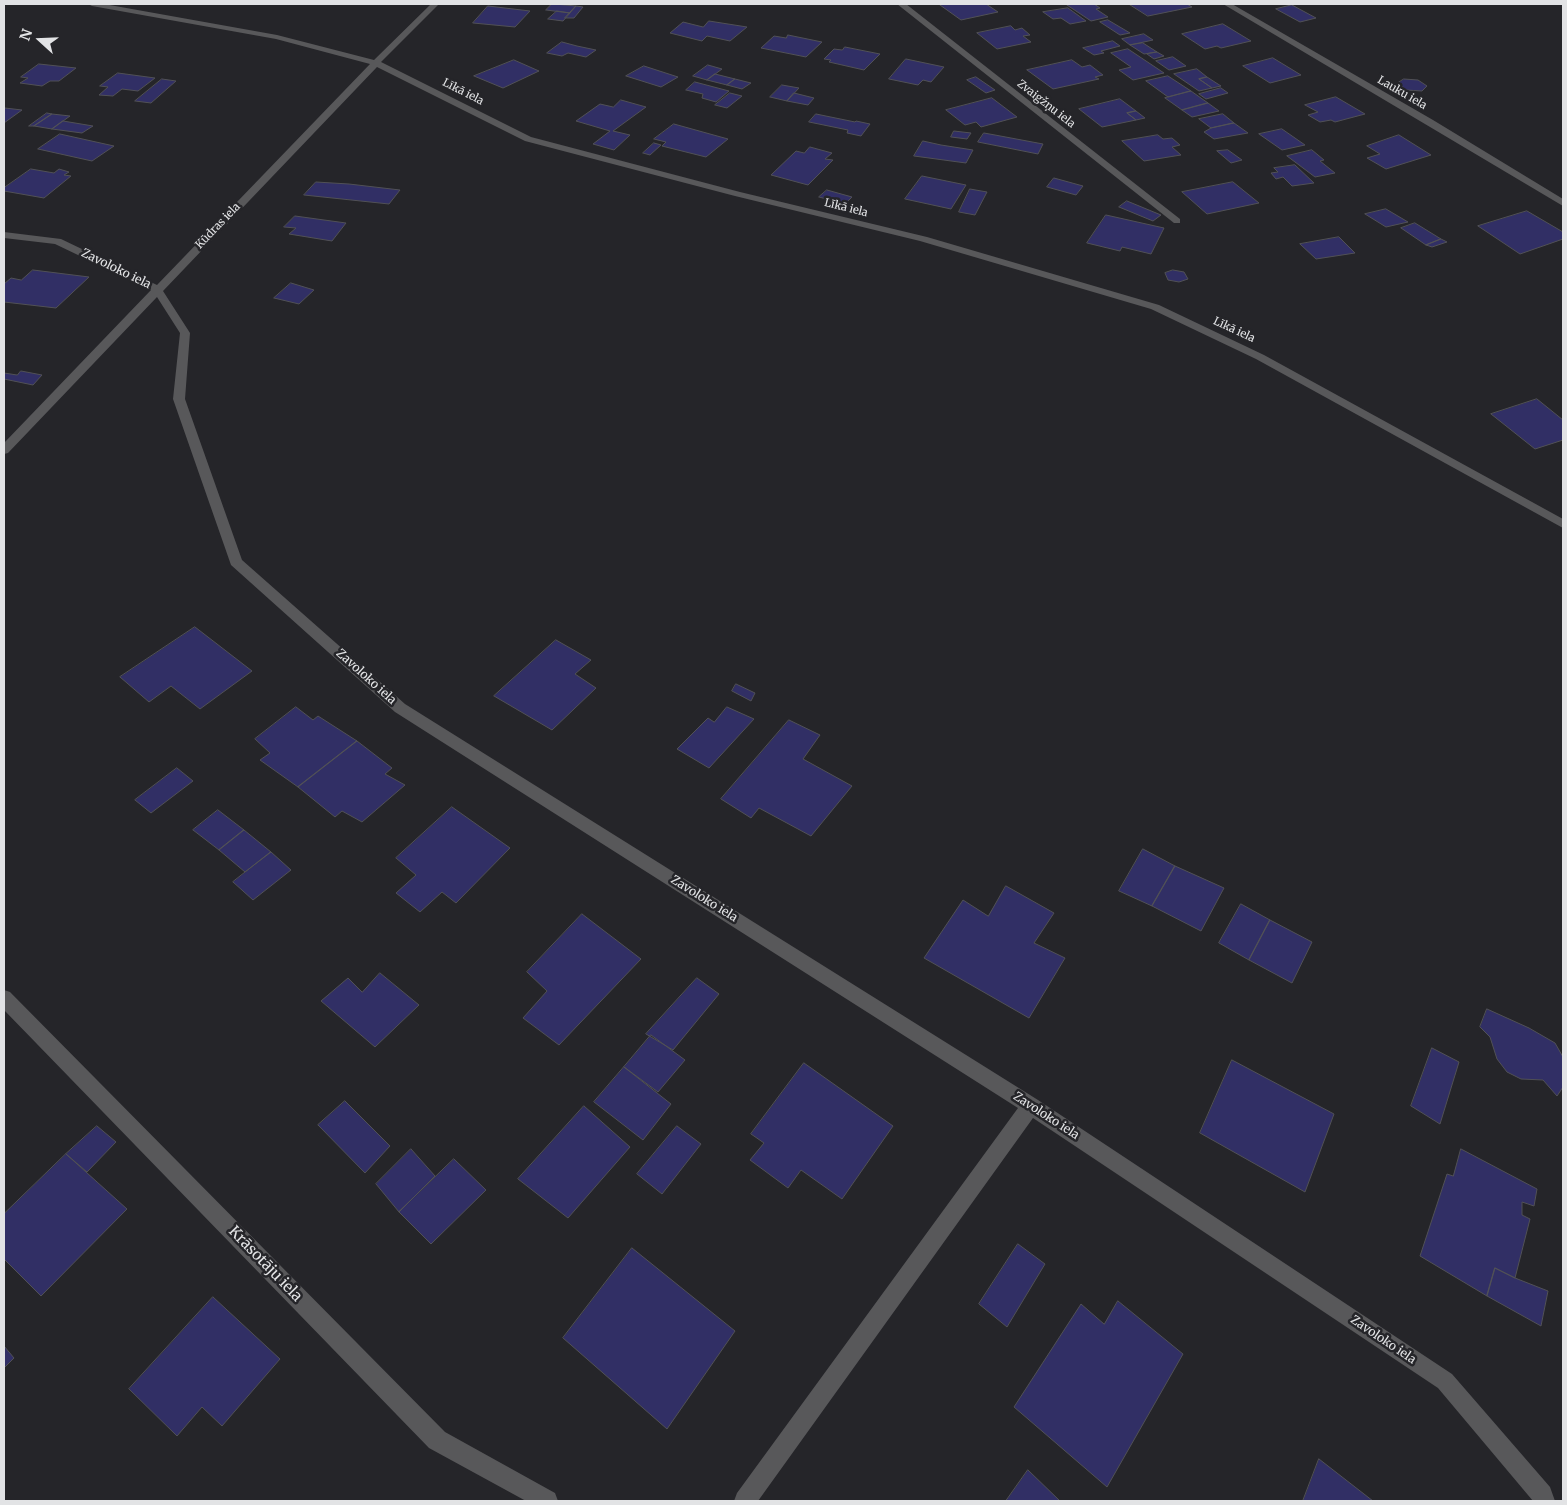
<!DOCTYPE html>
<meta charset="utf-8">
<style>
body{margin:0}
#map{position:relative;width:1567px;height:1505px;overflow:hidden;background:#252529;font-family:Merriweather,serif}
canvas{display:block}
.frame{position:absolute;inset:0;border:5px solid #e2e3e5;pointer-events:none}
.north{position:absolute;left:15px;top:15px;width:50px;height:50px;-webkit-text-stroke:4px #252529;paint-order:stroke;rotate:290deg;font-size:14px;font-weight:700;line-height:20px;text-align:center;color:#e2e3e5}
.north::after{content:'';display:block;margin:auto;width:18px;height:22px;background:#e2e3e5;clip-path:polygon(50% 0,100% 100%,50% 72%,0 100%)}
</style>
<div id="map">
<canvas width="1567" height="1505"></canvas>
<div class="frame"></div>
<div class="north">N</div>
</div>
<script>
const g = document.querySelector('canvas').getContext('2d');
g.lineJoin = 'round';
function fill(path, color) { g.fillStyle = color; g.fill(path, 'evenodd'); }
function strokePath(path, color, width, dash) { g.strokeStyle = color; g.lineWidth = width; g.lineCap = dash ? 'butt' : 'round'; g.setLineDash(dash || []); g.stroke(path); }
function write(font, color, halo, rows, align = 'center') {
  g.font = font + ' Merriweather,serif'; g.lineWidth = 5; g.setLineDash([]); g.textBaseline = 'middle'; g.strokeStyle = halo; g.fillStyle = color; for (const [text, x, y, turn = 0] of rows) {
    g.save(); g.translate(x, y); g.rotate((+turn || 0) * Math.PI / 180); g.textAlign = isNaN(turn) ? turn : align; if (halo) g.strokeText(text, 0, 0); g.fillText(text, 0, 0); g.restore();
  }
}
const building = new Path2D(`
 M552,4H554L576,6L570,13L546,10Z
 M946,4H986L998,12L961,20L940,5Z
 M1073,4H1094L1100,8L1096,9L1108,17L1091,21L1067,5Z
 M1129,4H1187L1192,7L1148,16Z
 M1292,5L1316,18L1300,22L1276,9Z
 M488,6L530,11L515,27L473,23Z
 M576,6L583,7L574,18H565Z
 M1068,8L1086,21L1070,24L1061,18L1053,19L1043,12Z
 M557,11L570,13L563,21L548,19Z
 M1108,20L1130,33L1120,35L1100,22Z
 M709,21L747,27L730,41L707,36L702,41L670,33L683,22L703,27Z
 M1223,24L1251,41L1221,48L1217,46L1205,49L1182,34Z
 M1011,26L1015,30L1022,28L1030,35L1023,36L1031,42L997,49L977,33Z
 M1144,34L1153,40L1130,45L1122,39Z
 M788,35L822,42L806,57L761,48L774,36L786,38Z
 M1113,41L1120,46L1101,51L1104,53L1094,55L1083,48Z
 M562,42L577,46L596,50L586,57L568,53L562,56L547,53Z
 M1143,43L1157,52L1144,54L1130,45Z
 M845,47L880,54L864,70L829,62L831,60L824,59L834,49L842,50Z
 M1128,49L1164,73L1133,80L1119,70L1131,67L1111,53Z
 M1157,52L1164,56L1154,59L1147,54Z
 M1173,57L1186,66L1169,70L1156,61Z
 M1273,58L1301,75L1270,83L1243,66Z
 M906,59L944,67L931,82L923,80L918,85L889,79Z
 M514,60L539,71L503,88L474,76Z
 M1072,60L1082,67L1090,65L1103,75L1095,77L1099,79L1053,89L1027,70Z
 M39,64L76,68L59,81H50L42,86L20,83L28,78L21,77Z
 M708,65L722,69L707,80L693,76Z
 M644,66L678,77L661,87L626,76Z
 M1197,69L1207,77L1199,79L1212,88L1199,91L1174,74Z
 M118,73L155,78L138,91L122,89L113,96L99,95L108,87L100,86Z
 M715,74L735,79L727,85L707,80Z
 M1168,76L1191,91L1168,97L1146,81Z
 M976,77L995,90L986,93L967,80Z
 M1207,77L1221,86L1212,88L1199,79Z
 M162,79L176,81L151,103L135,101Z
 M735,79L751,83L742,89L727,85Z
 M1404,79L1418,80L1427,86L1422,91L1406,90L1398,83Z
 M695,82L729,91L716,102L702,98L703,94L686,90Z
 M782,85L799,88L787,101L770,97Z
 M1221,88L1228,93L1206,99L1199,94Z
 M1191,91L1208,103L1182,110L1165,98Z
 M730,93L742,96L727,108L715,105Z
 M794,93L814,98L808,105L787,101Z
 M1336,97L1365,114L1335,122L1331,120L1320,122L1308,115L1318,112L1305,105Z
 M992,98L1017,117L981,127L976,122L965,125L946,110Z
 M1120,99L1136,111L1127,113L1136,120L1102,127L1079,109Z
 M621,100L646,107L613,131L630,135L614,150L593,144L610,131L576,121L600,104L613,107Z
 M1208,103L1219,111L1192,117L1182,110Z
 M5,108L22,110L4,123Z
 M1136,111L1145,118L1136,120L1127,113Z
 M47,113L52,114L34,126H29Z
 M52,114L70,116L52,129L34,126Z
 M816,114L855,122L856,121L870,124L861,136L847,133L848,130L809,122Z
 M1223,114L1234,123L1211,128L1199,119Z
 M63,121L93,126L82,133L52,129Z
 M1234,123L1248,133L1214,139L1204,132L1211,128Z
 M674,124L728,139L706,157L662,146L666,142L654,139Z
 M1282,129L1305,145L1282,150L1259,134Z
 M954,131L971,133L967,139L951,137Z
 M984,133L995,135L1043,144L1038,154L978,142Z
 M60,134L114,146L92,161L38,149Z
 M1158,135L1163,139L1172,138L1180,145L1172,147L1181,155L1144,161L1122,141Z
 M1399,135L1431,155L1386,169L1367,158L1380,154L1367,146Z
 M923,141L941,145L973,150L966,163L914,156Z
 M654,143L661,145L650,155L643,153Z
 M810,147L832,153L825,159L833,160L808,185L771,175L796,151L804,153Z
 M1228,150L1242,160L1231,163L1217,151Z
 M1312,150L1324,160L1320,161L1335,173L1315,177L1287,156Z
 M1295,165L1314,183L1292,186L1283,177L1276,179L1271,173L1278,172L1274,168Z
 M31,169L54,173L59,169L69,172L64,175L71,176L44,198L4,191V188Z
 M922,176L966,185L951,209L905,199Z
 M1054,178L1083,186L1076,195L1047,187Z
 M316,182L349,184L400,190L389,204L304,195Z
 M1233,182L1259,203L1207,214L1182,192Z
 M970,189L987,192L975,215L959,212Z
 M827,190L852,197L845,204L819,197Z
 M1127,201L1161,215L1153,221L1119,207Z
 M1386,209L1408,222L1386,227L1365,214Z
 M1527,211L1563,232V239L1520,254L1478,226Z
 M1106,215L1164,228L1151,254L1122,247L1120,251L1087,243Z
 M295,216L346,223L332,241L289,234L296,228L284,227Z
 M1415,223L1441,239L1426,245L1401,228Z
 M1339,237L1355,253L1316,259L1300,244Z
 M1441,239L1447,242L1432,247L1426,245Z
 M33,270L89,277L56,308L4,302V284L11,278L21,280Z
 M1173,270L1184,272L1188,279L1179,282L1168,280L1165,273Z
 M291,283L314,290L299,304L274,298Z
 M21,371L42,375L33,385L4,379V373L17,375Z
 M1537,399L1563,420V440L1535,449L1491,414Z
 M195,627L252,671L200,709L171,686L149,702L120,677Z
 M556,640L591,660L575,674L596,688L552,730L494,696Z
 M736,684L755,693L751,701L732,691Z
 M296,707L313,720L318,716L357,741L298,787L260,760L270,753L255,739Z
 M727,707L754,719L709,768L677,749L708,718L714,722Z
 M789,720L820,735L803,759L852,786L811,836L759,808L751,818L721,799Z
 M357,741L392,768L385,774L405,785L362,822L342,811L335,817L298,787Z
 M177,768L193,781L151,813L135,800Z
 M452,807L510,848L456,903L442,892L420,912L396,893L416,875L396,858Z
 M218,810L244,830L219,850L193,830Z
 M244,830L271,852L245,872L219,850Z
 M1143,849L1175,866L1152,906L1119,891Z
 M271,852L291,870L253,900L233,882Z
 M1175,866L1224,888L1201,931L1152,906Z
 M1006,886L1054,913L1034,943L1065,958L1029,1018L924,958L963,900L988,916Z
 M1241,904L1270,920L1249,960L1219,943Z
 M582,914L641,959L559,1045L523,1018L547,991L527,972Z
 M1270,920L1312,942L1292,983L1249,960Z
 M380,973L419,1005L375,1047L321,1001L348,978L362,992Z
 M697,978L719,994L673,1050L646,1034Z
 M1487,1009L1529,1028L1555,1043L1563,1057V1087L1557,1096L1543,1080L1521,1079L1507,1072L1497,1059L1490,1037L1480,1027Z
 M651,1035L685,1060L658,1092L624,1067Z
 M1432,1048L1459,1062L1440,1124L1411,1106Z
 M1232,1060L1334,1114L1305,1192L1200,1133Z
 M804,1063L893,1126L842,1199L801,1170L788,1188L750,1160L764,1143L751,1134Z
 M624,1067L671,1104L643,1140L594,1102Z
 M345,1101L390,1146L365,1173L318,1125Z
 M584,1106L630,1147L568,1218L518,1179Z
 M97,1126L116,1142L87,1172L66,1154Z
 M677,1126L701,1144L662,1194L637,1174Z
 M411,1149L435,1176L399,1212L376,1184Z
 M1461,1149L1537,1189L1534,1206L1522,1202V1215L1530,1219L1515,1278L1495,1268L1487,1296L1420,1256L1447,1174L1453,1176Z
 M66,1154L127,1209L41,1296L4,1259V1214Z
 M454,1159L486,1190L431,1244L399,1212Z
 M1018,1244L1045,1264L1007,1327L979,1304Z
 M632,1248L735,1331L667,1429L563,1338Z
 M1495,1268L1515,1278L1548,1291L1541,1326L1487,1296Z
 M213,1297L280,1359L222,1426L202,1407L177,1436L129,1389Z
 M1118,1301L1183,1354L1107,1487L1014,1407L1081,1304L1104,1324Z
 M4,1346L14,1358L4,1368Z
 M1319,1459L1373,1501H1303Z
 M1028,1470L1060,1501H1006Z`);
fill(building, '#312f65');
strokePath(building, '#515156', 1);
fill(new Path2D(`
 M88,4H104L277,35L374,60L431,4H439L381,62L531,137L740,192L927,237L1159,305L1264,355L1563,519V528L1256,359L1151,309L920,241L735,196L525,141L377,67L163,291L190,333L185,399L242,560L405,704L1038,1100L1452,1374L1550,1487L1555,1501H1533L1438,1388L1033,1118L758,1501H734L737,1493L1018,1108L395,712L231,565L173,399L180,333L157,297L8,453L4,454V443L151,290L55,244L4,238V232L61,239L157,285L370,64L276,39L92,6Z
 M897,4H906L1180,219V223H1174Z
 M1223,4H1232L1433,120L1563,199V206Z
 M4,990L10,992L445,1432L555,1493L558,1501H526L429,1448L4,1010Z`), '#58585a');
write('11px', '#e2e3e5', '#252529', [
 ["Līkā iela",463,92,27],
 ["Lauku iela",1402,93,30],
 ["Zvaigžņu iela",1046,104,38],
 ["Līkā iela",846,208,14],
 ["Kūdras iela",218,226,-46],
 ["Līkā iela",1234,330,25]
]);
write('12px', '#e2e3e5', '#252529', [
 ["Zavoloko iela",116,269,26],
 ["Zavoloko iela",366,677,42],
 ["Zavoloko iela",704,899,32],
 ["Zavoloko iela",1046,1116,33],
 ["Zavoloko iela",1383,1340,34]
]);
write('15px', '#e2e3e5', '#252529', [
 ["Krāsotāju iela",265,1264,46]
]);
</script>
